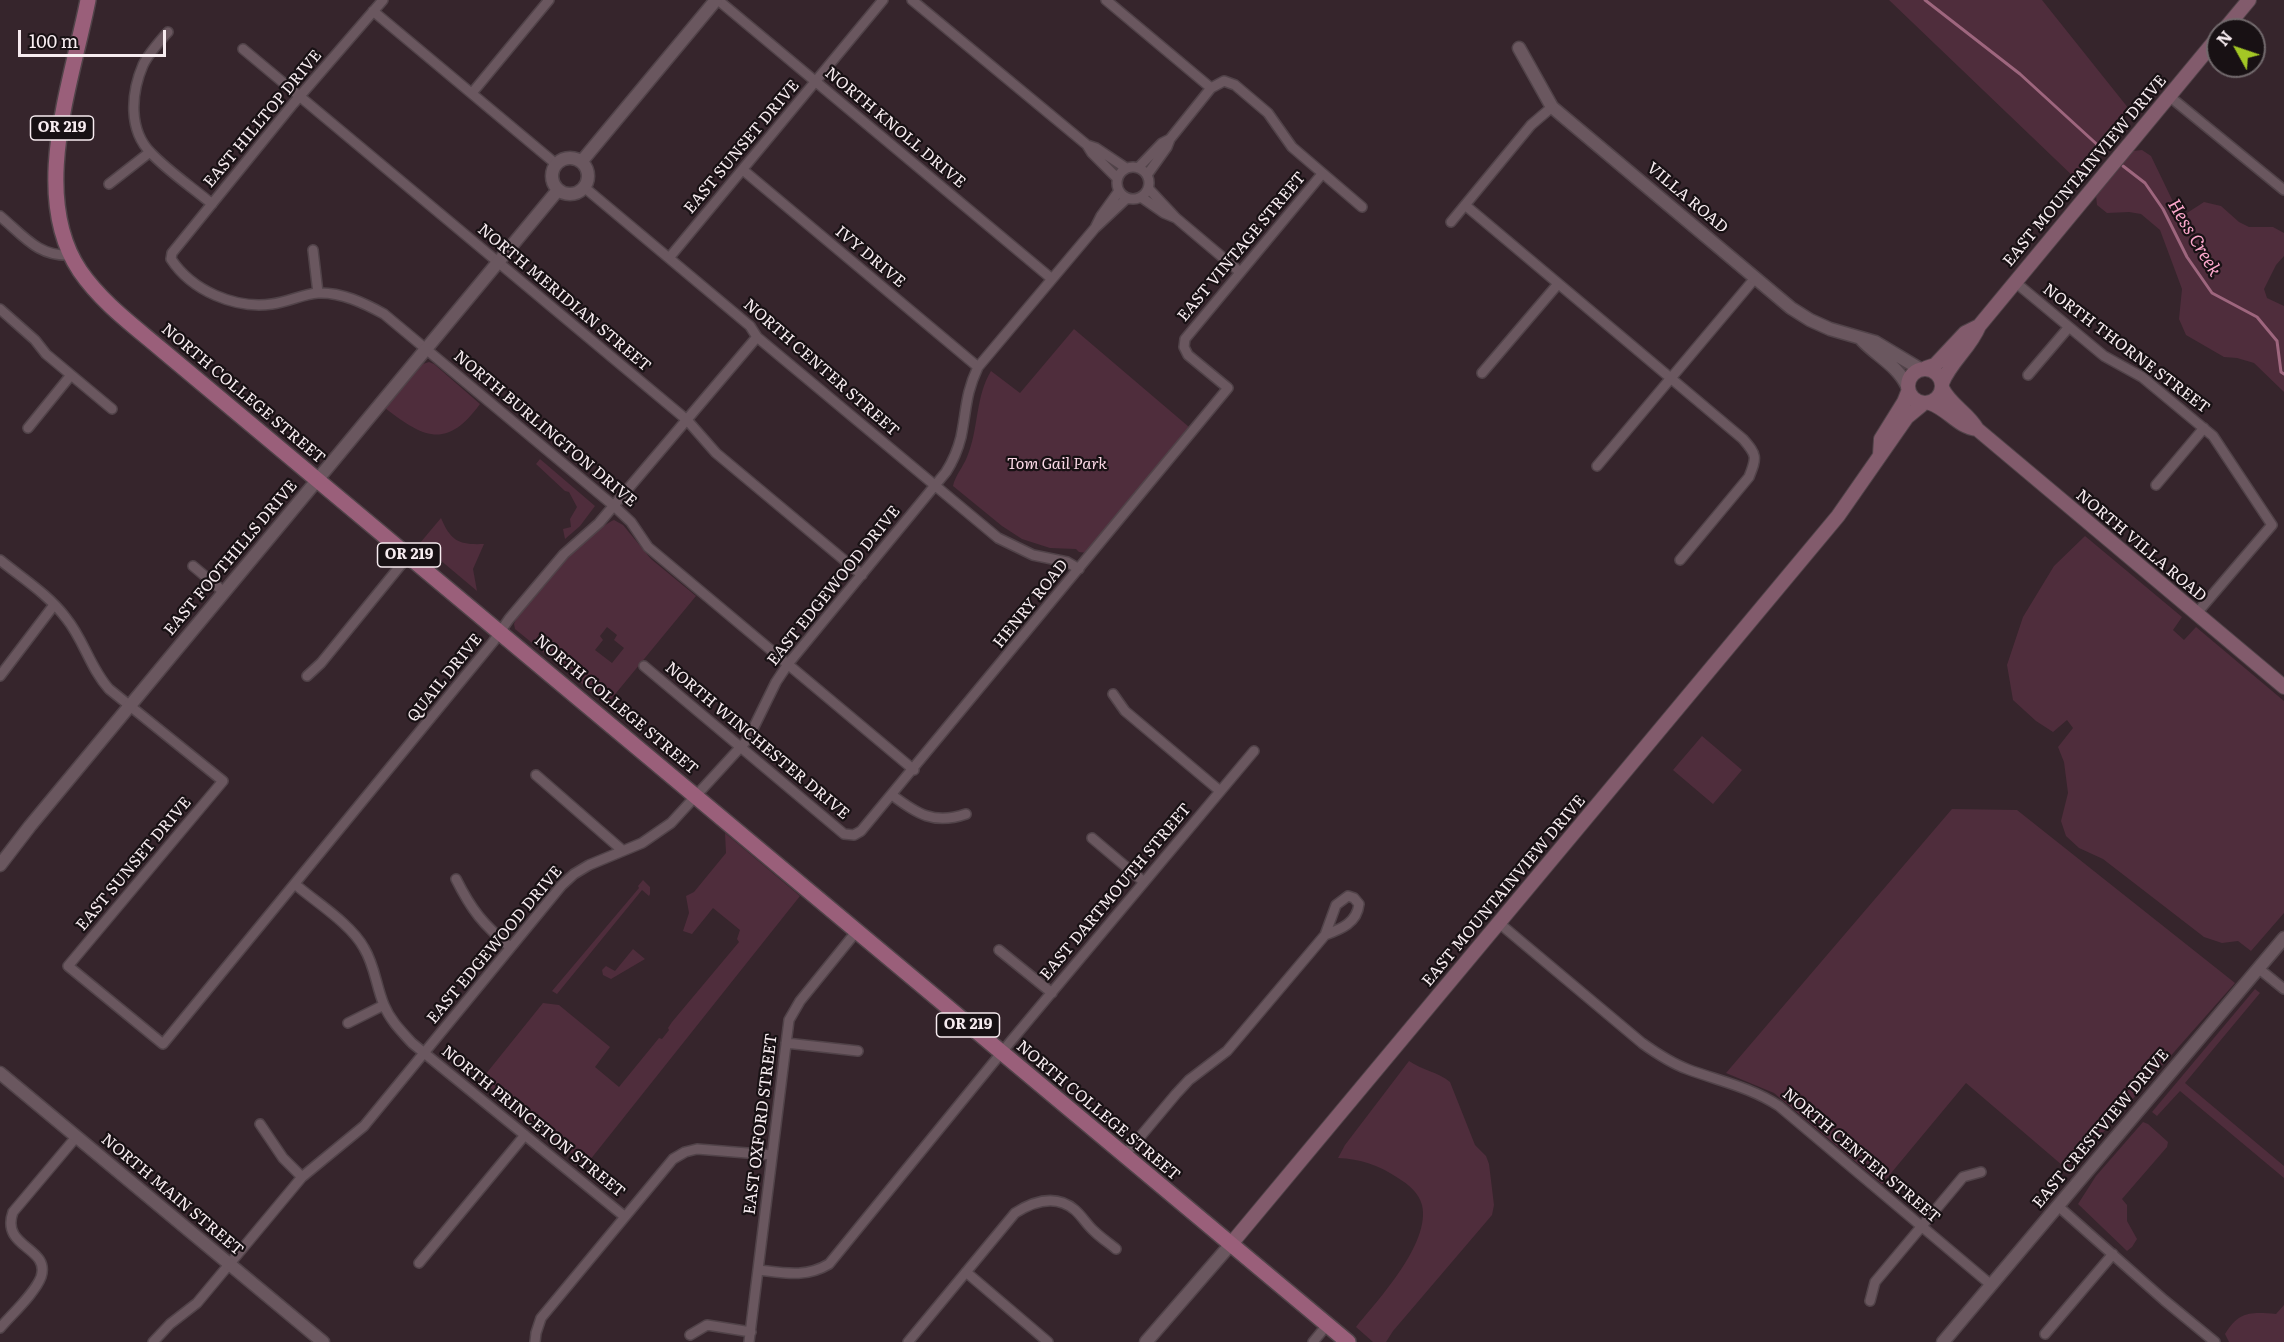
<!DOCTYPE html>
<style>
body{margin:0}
#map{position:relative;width:2284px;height:1342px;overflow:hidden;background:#36252c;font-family:Literata,serif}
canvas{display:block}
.north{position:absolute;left:2206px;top:18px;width:60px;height:60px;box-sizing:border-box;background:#181114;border:2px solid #71696c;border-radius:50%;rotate:310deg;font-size:16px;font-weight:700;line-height:24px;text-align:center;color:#f7ecf0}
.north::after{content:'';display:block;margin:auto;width:21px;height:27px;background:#a4c825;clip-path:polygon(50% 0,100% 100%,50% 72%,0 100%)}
.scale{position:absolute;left:18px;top:30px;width:148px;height:27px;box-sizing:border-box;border:3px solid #f7ecf0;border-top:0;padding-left:8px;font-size:18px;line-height:21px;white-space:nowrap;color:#f7ecf0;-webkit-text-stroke:4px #181114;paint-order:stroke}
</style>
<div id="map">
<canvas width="2284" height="1342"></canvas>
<div class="north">N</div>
<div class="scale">100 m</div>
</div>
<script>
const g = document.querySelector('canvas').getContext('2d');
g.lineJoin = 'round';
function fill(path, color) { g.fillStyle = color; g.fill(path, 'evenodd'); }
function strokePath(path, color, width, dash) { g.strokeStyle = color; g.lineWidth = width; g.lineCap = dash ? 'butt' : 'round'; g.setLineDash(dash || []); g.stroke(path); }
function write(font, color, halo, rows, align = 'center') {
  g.font = font + ' Literata,serif'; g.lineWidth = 4.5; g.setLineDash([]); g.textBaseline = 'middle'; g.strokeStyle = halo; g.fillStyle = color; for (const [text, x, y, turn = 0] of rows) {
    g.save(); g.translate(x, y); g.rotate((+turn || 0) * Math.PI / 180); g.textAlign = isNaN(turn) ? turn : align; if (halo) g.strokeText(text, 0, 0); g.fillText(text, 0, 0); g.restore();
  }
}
fill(new Path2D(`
 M1889,0H2042L2129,109L2078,181Z
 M2142,150L2151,156L2178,212L2187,213L2204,202L2221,206L2239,222L2249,227H2273L2284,233V256L2276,265L2264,289L2267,298L2284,306V392L2254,363L2237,358L2224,357L2186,335L2179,319L2182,289L2160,230L2141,214L2129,212L2107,213L2097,205L2096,195L2133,151Z
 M1074,329L1189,427L1087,553L1079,552L1076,549L1050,548L1022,539L1002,526L953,486C955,476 963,467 967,457C979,429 975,397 991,371L1020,393Z
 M429,362L434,364L480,404C447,449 425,439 385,408L423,364Z
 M540,459L595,506L580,526L565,539L563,529L571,527L570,519L577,507L569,492L565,491L536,464Z
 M441,518C451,542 460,545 484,544L473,569L477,591L420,543Z
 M614,520L623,525L651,559L696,596L607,704L515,629L514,624C525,600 591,530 614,520ZM607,627L617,635L614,640L624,648L612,663L595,650L603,640L600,636Z
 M2085,536L2182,617L2173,630L2184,640L2196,627L2284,701V913L2251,951L2238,941L2222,943L2204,937L2103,859L2079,848L2066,836L2061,821L2068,793L2064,762L2058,747L2073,728L2067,720L2053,732L2036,721L2013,700L2007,665L2023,617L2054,566Z
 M1702,736L1742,770L1713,804L1673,770Z
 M1952,809L2017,810L2235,983L2069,1171L1966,1083L1882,1184L1774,1093L1726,1073Z
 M725,833L800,896L586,1165L481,1080L543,1003L559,1005L610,1047L595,1067L619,1087L659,1038L662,1039L669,1030L668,1028L672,1022L739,942L737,939L740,930L713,908L692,934L683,931L689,913L686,896L694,892L726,853Z
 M643,880L650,887V894L649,896L642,890L557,994L552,991L639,888L638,886Z
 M633,949L645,959L611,979L603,975L602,970L606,966L615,971Z
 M2255,989L2260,993L2185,1083L2284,1166V1178L2180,1091L2157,1116L2152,1112Z
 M1409,1061C1422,1070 1438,1072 1450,1082L1475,1145L1486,1156L1489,1164L1494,1205L1492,1215L1393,1331L1386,1342H1373L1356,1327C1378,1300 1431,1243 1422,1205C1419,1193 1408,1184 1398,1178C1379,1165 1360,1159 1338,1158L1345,1145Z
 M2143,1122L2148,1124L2168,1142L2167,1147L2122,1199L2127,1205V1221L2137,1239L2132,1247L2127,1251L2078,1204L2096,1176Z
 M2284,1305V1342H2229L2225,1334C2239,1311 2251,1312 2276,1314Z`), '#4f2d3c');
strokePath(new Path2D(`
 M1925,0L2020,74L2102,149
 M2123,166L2145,183L2163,209L2187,257L2212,293L2257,317L2277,341L2281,372L2284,374`), '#9e667e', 3);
const minor = new Path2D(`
 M383,0L293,104L172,253L171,259C192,291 235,309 272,304C288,302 303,294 318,293C341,292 364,303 384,314L614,506L631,522L648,547L914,770
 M718,0L1052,279
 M912,0L1087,145L1096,148L1126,168
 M1106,0L1211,88
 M373,11L556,164
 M168,32C159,42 149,53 143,65C131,93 128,130 151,153C169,172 192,187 212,204
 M243,49L687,420L716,453L862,575
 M472,93L549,0
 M2169,96L2284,190
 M1087,145L1092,153L1117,178
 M1117 183a16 16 0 1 1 32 0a16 16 0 1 1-32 0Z
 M1138,168L1162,143L1170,139
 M743,170L978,367
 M1147,175L1167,147L1170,139L1211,88L1224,81L1235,85L1268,113L1292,147L1362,207
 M109,184L150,152
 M584,187L750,326L757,337L998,538L1033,555L1067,562L1079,569
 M1148,188L1176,218L1240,272
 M1141,197L1164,213L1176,218
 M1465,205L1743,439C1757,455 1757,457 1749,477L1680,560
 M0,216C24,236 38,257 71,255
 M1451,222L1531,125L1552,107
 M1096,226L1101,216L1119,191
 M313,250L318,293
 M669,258L883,0
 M2015,282L2104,356L2142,377L2213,436L2272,525L2196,614
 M0,309L35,340L46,354L112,409
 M1482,373L1558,284
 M2028,375L2069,327
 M28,428L71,375
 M1597,466L1756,277
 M2156,485L2204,428
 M0,560C22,578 49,595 66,618C84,640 90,668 109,689L223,781L68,966L163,1044L493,642L509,619L564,554L599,523L757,337
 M193,566L224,592
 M644,666L844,834L854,835L861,831L1228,388L1188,355L1184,347L1185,339L1322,174
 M0,676L54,605
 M307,676L321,663L409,555
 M1113,694L1125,711L1220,791
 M536,775L622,850
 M892,795C917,814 934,825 966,814
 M1092,838L1144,882
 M456,879C472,911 483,924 510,947
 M296,885C317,903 351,924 364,948C375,966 376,986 384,1005C390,1020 401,1031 412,1043L624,1216
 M1499,923L1642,1043C1656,1053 1671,1063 1687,1069C1719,1081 1750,1087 1779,1106L1990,1284
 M999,950L1052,993
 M2258,968L2284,989
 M348,1023L384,1005
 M786,1043L858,1051
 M260,1124L283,1158L302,1177
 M1124,1156L1176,1094L1189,1080L1227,1051L1325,935L1336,905L1348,896L1354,898L1359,904C1357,923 1341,929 1325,935
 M2058,1206L2164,1300L2215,1342
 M419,1263L525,1135
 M759,1270C784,1273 806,1278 829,1264L1011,1041L1254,751
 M966,1272L1048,1342
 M1870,1301L1875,1282L1963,1177L1981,1172
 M0,1328C12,1314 35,1293 41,1277C51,1247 0,1248 13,1212L77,1136
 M2045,1334L2113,1254
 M690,1335L707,1325L751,1332
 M153,1342L170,1324L197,1303L302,1177L364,1126L562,885L574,874L589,865L642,843L671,823L748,739L776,682L788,664L946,472C953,461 958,449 961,437C967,408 965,395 978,367L1095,228L1127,198
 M535,1342L536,1333L541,1318L673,1159L685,1152L697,1149L772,1155
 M749,1342L789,1020L800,1001L856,932
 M908,1342L1015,1213C1034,1201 1056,1194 1075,1210C1082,1216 1087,1225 1094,1231C1101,1238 1109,1243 1116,1249
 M1313,1342L1327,1325`);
const tertiary = new Path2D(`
 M1519,48L1552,107L1791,308L1810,320L1830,329L1875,342L1920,369
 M552 176a18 18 0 1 1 36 0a18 18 0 1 1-36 0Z
 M582,161L716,0
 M1862,340C1877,356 1898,366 1907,386
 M0,865L30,826L558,190
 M0,1073L323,1342
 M1146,1342L1231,1244
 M1943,1342L2284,938`);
const secondary = new Path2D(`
 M2224,30L2249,0
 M1926,368L1935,365L1965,333L1979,326
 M1908 386a17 17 0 1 1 34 0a17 17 0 1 1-34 0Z
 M1942,383C1951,361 1970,348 1979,326L2218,37
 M1942,388C1950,405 1968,413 1977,429L2284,687
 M1930,403C1948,409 1958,427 1977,429
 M1880,455L1881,439L1904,402L1908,392
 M1231,1244L1838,516L1907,417L1924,403`);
const primary = new Path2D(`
 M88,0C72,82 29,195 80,271C102,303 134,326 162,350L1348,1342`);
strokePath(minor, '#514349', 12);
strokePath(tertiary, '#514349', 15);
strokePath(secondary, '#514349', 16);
strokePath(primary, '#514349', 18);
strokePath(minor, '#6a575f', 9);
strokePath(tertiary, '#6a575f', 12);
strokePath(secondary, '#825b6c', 14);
strokePath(primary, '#9a5f7a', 15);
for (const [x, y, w] of [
 [62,128,63],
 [409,555,63],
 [968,1025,63]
]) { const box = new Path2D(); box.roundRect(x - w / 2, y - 12, w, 24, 4.5); g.fillStyle = '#181114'; g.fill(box); strokePath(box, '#f7ecf0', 1.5); }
write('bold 15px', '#f7ecf0', null, [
 ["OR 219",62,128],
 ["OR 219",409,555],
 ["OR 219",968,1025]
]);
write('16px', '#f7ecf0', '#181114', [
 ["EAST HILLTOP DRIVE",263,119,-50],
 ["NORTH KNOLL DRIVE",895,128,40],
 ["EAST SUNSET DRIVE",742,147,-50],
 ["EAST MOUNTAINVIEW DRIVE",2085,171,-50],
 ["VILLA ROAD",1687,198,40],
 ["EAST VINTAGE STREET",1242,247,-50],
 ["IVY DRIVE",870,257,40],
 ["NORTH MERIDIAN STREET",564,298,40],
 ["NORTH THORNE STREET",2126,349,37],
 ["NORTH CENTER STREET",821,368,41],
 ["NORTH COLLEGE STREET",243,394,40],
 ["NORTH BURLINGTON DRIVE",545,429,40],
 ["NORTH VILLA ROAD",2141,546,40],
 ["EAST FOOTHILLS DRIVE",231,558,-50],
 ["EAST EDGEWOOD DRIVE",834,586,-51],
 ["HENRY ROAD",1031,604,-51],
 ["QUAIL DRIVE",445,678,-51],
 ["NORTH COLLEGE STREET",616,705,40],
 ["NORTH WINCHESTER DRIVE",757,741,40],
 ["EAST SUNSET DRIVE",134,864,-50],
 ["EAST MOUNTAINVIEW DRIVE",1504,891,-50],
 ["EAST DARTMOUTH STREET",1116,892,-50],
 ["EAST EDGEWOOD DRIVE",495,945,-50],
 ["NORTH COLLEGE STREET",1098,1111,40],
 ["NORTH PRINCETON STREET",533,1122,39],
 ["EAST OXFORD STREET",761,1124,-83],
 ["EAST CRESTVIEW DRIVE",2101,1129,-50],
 ["NORTH CENTER STREET",1861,1156,40],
 ["NORTH MAIN STREET",172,1195,40]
]);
write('italic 16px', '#fbd8e6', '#181114', [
 ["Tom Gail Park",1057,464]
]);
write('italic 18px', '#fba7cb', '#181114', [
 ["Hess Creek",2194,238,59]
]);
</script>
